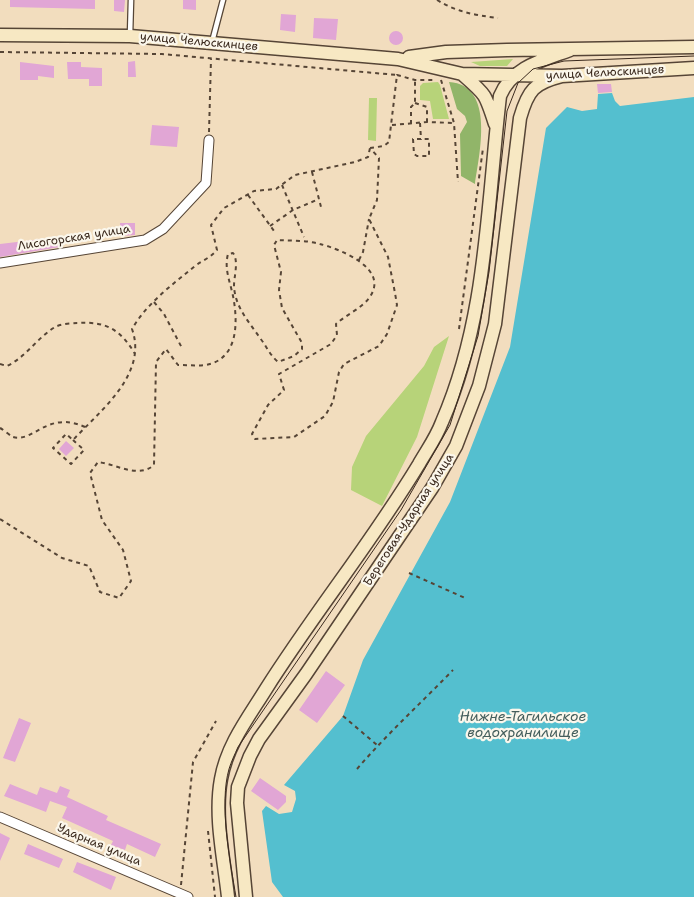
<!DOCTYPE html>
<meta charset="utf-8">
<style>
body{margin:0}
canvas{display:block;background:#f2ddbe}
</style>
<canvas width="694" height="897"></canvas>
<script>
const g = document.querySelector('canvas').getContext('2d');
g.lineJoin = 'round';
function fill(path, color) { g.fillStyle = color; g.fill(path, 'evenodd'); }
function strokePath(path, color, width, dash) { g.strokeStyle = color; g.lineWidth = width; g.lineCap = dash ? 'butt' : 'round'; g.setLineDash(dash || []); g.stroke(path); }
function write(font, color, halo, rows, align = 'center') {
  g.font = font + ' "Shantell Sans",sans-serif'; g.lineWidth = 4.5; g.setLineDash([]); g.textBaseline = 'middle'; g.strokeStyle = halo; g.fillStyle = color; for (const [text, x, y, turn = 0] of rows) {
    g.save(); g.translate(x, y); g.rotate((+turn || 0) * Math.PI / 180); g.textAlign = isNaN(turn) ? turn : align; if (halo) g.strokeText(text, 0, 0); g.fillText(text, 0, 0); g.restore();
  }
}
fill(new Path2D(`
 M513,59L507,66H480L471,62Z
 M438,82L440,85L449,119H433L430,101L420,100V86L423,83Z
 M369,98H377L376,141L368,140Z
 M449,336L417,437L382,506L351,490L352,467L366,436L424,366L434,347Z`), '#b7d379');
fill(new Path2D(`
 M449,82C496,85 479,155 475,184L461,176L460,134L467,122L465,116L457,109Z`), '#91b569');
fill(new Path2D(`
 M612,93L615,101L620,106L694,97V897H283L272,882L262,811L266,806L279,814L292,812L296,799L295,791L284,785L343,716L363,660L450,502L510,347L546,128L567,107L582,111L597,109L598,94Z`), '#54bfcf');
fill(new Path2D(`
 M10,0H95V9L10,7Z
 M114,0H125L124,12L114,11Z
 M183,0H196V10L183,9Z
 M281,14L296,15L295,32L280,30Z
 M314,18L338,19L336,40L313,38Z
 M389 38a7 7 0 1 1 14 0a7 7 0 1 1-14 0Z
 M135,61L136,77H128V62Z
 M20,62L54,66V78L38,76V80H20Z
 M67,62H81V67L102,68V86H89V79H68Z
 M597,84H611L612,92L598,93Z
 M152,125L179,127L177,147L150,145Z
 M120,223H135V235L121,236Z
 M59,237L60,247L0,257V244Z
 M66,441L74,448L66,456L59,449Z
 M326,671L345,685L317,723L299,710Z
 M19,718L31,723L15,762L3,758Z
 M260,778L286,796V802L278,810L251,791Z
 M10,784L37,795L40,787L57,793L60,786L70,790L67,797L108,816L106,820L161,844L155,857L127,844L125,850L111,845L113,841L62,818L67,807L50,801L46,812L4,796Z
 M0,833L10,838L0,861Z
 M28,844L63,859L59,868L24,854Z
 M77,862L116,877L111,890L73,872Z`), '#e1a6d5');
const lane = new Path2D(`
 M130,35L131,0
 M212,42L223,0`);
const street = new Path2D(`
 M0,263L145,240L163,229L206,183L209,140
 M0,817L188,897`);
const secondary = new Path2D(`
 M0,35L130,36L398,59L462,74L562,76L694,68
 M409,57L446,52L507,50L694,47
 M462,74C486,95 485,93 495,124
 M228,897C224,859 214,817 221,779C227,745 248,718 266,689C314,613 372,542 419,464C427,450 436,438 442,422C487,319 487,206 500,96C512,67 543,60 570,50
 M246,897L237,803L238,787L250,756L259,739L306,674L432,488L456,446L479,386L495,324L520,118C528,90 534,83 562,76`);
strokePath(lane, '#564536', 7);
strokePath(street, '#564536', 11);
strokePath(secondary, '#564536', 15);
strokePath(new Path2D(`
 M437,0C457,12 474,15 498,18
 M0,52L162,54L397,75
 M441,80L454,123L458,182
 M415,103L427,107V122
 M420,123L421,139H413L414,154L417,156H429V139H421
 M411,124V107L415,103V80
 M392,125L427,122L454,123
 M209,132L211,59
 M370,148L384,146L389,142L397,75L415,80H436
 M312,172L321,207
 M282,185L304,237
 M248,195L274,231
 M270,226L293,210L319,199
 M359,260L363,252L369,219
 M154,302L164,314L182,348
 M459,329L483,148
 M0,364L7,366C26,357 37,338 55,327C61,324 71,323 78,323C106,321 121,330 135,354
 M0,428C4,430 9,435 13,437C34,443 47,410 85,427
 M73,440L84,450L71,464L53,448L66,434L73,440C101,410 148,374 132,329C147,303 172,285 195,266C203,260 210,258 217,250L211,225L224,208L254,191L276,189L295,175L355,162L368,157L370,148
 M0,519L62,558L89,566L100,592L119,598L131,581L123,550L102,520L90,473L98,462C116,464 138,479 154,465L156,362L166,349L178,365C187,365 196,366 205,365C239,360 238,321 233,296C230,281 224,269 228,254L233,253C239,261 234,276 234,286C235,307 249,322 260,338C267,347 269,354 278,362L294,356L302,349V343L282,308L279,290L281,272L274,245L277,240C291,241 307,240 320,244C340,249 391,269 369,298C362,308 346,315 336,324L337,335L331,344L279,374L284,390L268,405L252,434L255,439L294,437L325,416L333,402L339,372L344,364L379,346L387,334L397,305L395,293L388,257L369,219L377,200L379,158L370,148
 M409,573L465,598
 M343,716L377,745
 M357,769C387,734 421,703 453,670
 M208,831L215,897
 M181,885L193,762L216,721`), '#564536', 2, [4, 4]);
strokePath(lane, '#fff', 4.5);
strokePath(street, '#fff', 9);
strokePath(secondary, '#f7e8c3', 12);
strokePath(new Path2D(`
 M236,897C230,861 219,804 229,769C231,762 235,754 238,747L401,510L450,425L478,336L489,272L507,111L518,83L533,69L564,61L694,56`), '#3b2a1e', 1);
write('12px', '#3b2a1e', '#fbf7ec', [
 ["улица Челюскинцев",199,42,5],
 ["улица Челюскинцев",605,73,-3],
 ["Лисогорская улица",74,238,-9],
 ["Береговая-Ударная улица",409,520,-57],
 ["Ударная улица",99,845,23]
]);
write('italic 14px', '#445e5c', '#fbf7ec', [
 ["Нижне-Тагильское",523,717],
 ["водохранилище",523,733]
]);
</script>
